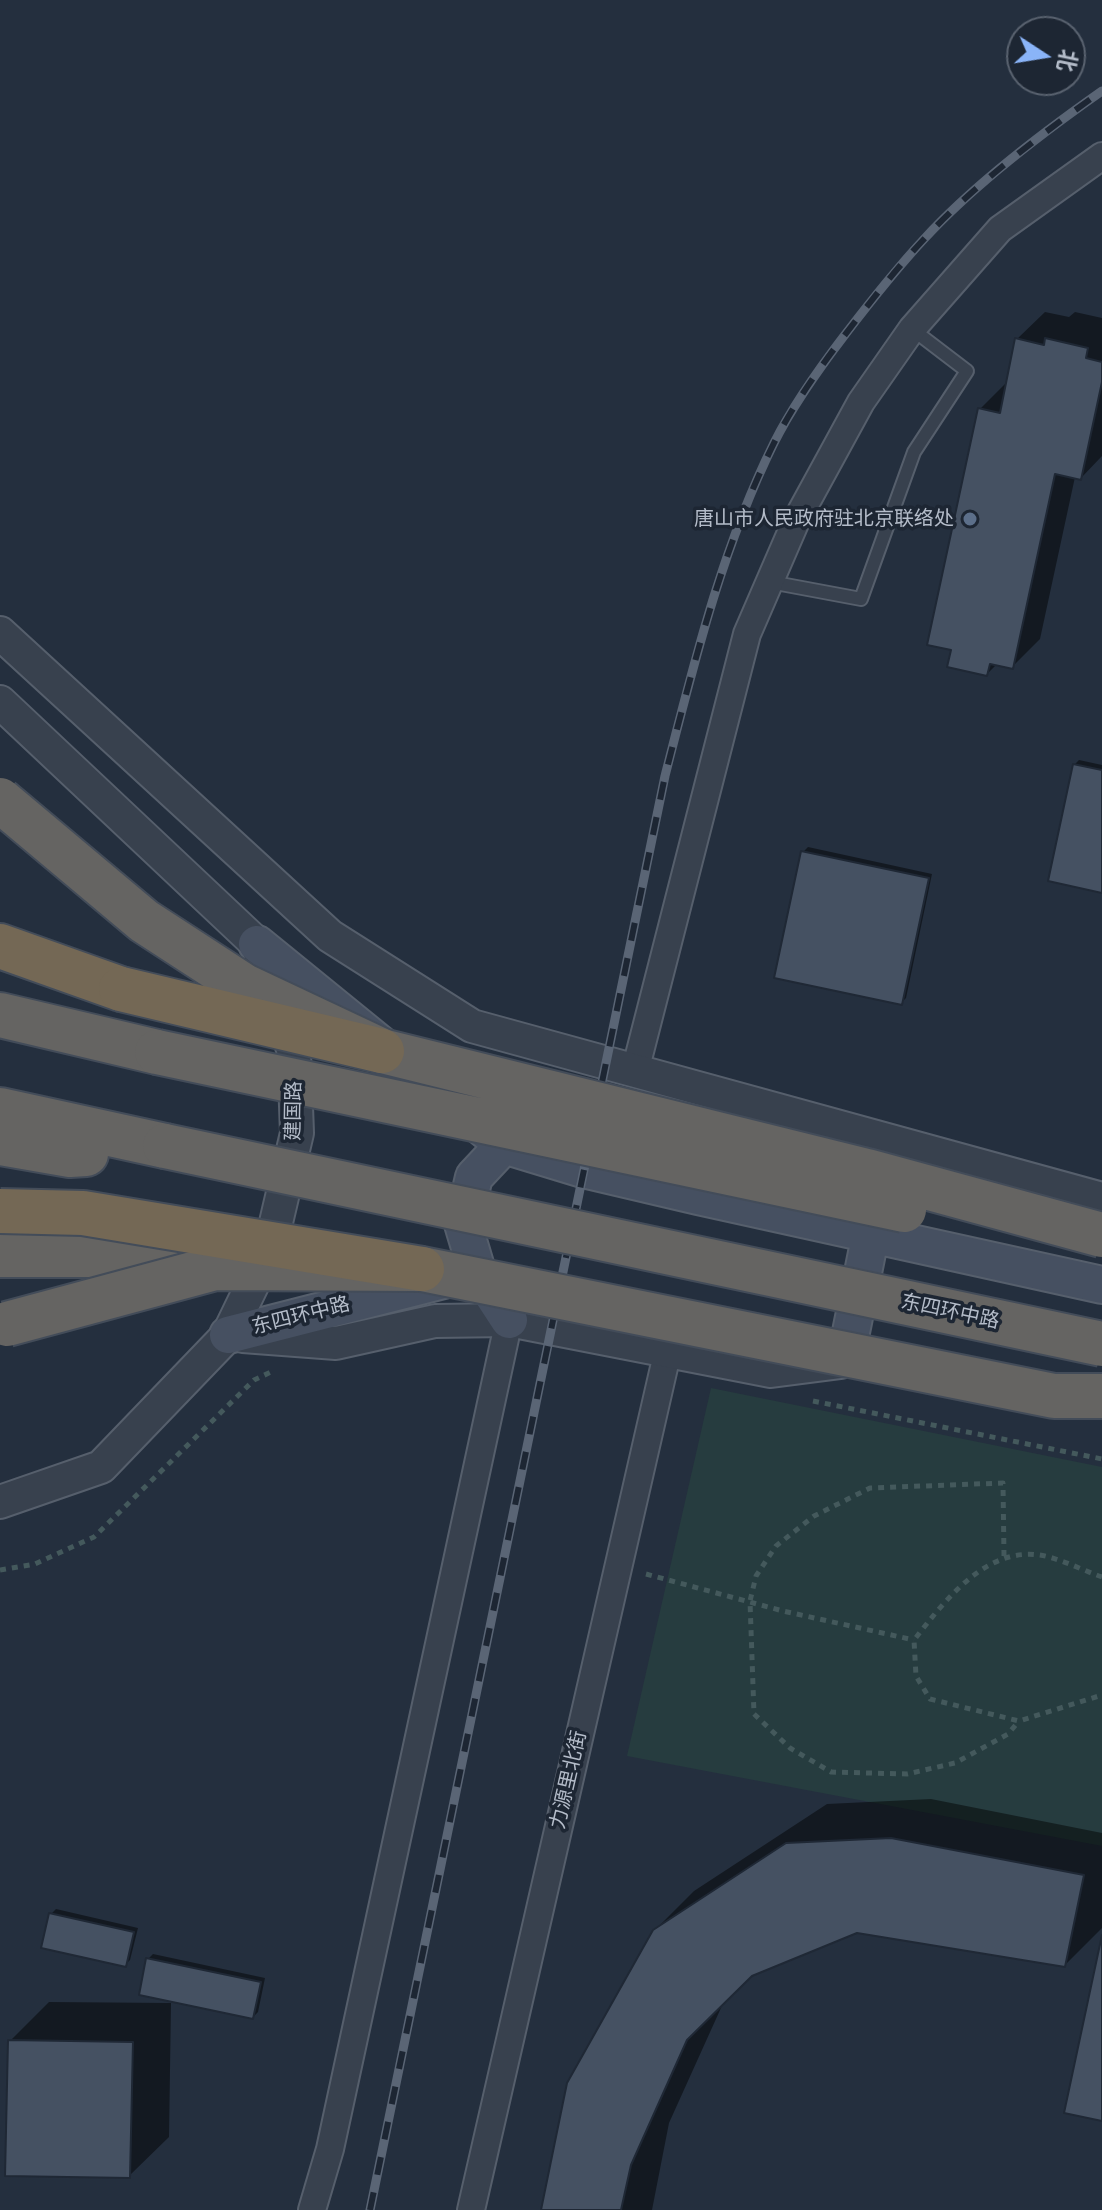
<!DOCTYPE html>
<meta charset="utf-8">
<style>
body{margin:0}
#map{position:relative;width:1102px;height:2210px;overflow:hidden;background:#242f3e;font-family:"PT Sans Narrow","Noto Sans SC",sans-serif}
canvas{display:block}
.north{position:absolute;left:1006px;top:16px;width:80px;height:80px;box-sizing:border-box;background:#1d2633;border:2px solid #59626f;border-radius:50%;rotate:102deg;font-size:22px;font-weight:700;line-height:32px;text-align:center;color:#b4bcc9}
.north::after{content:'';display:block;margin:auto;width:28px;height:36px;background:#8ab4f8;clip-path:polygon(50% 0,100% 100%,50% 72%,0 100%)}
</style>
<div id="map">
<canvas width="1102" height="2210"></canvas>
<div class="north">北</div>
</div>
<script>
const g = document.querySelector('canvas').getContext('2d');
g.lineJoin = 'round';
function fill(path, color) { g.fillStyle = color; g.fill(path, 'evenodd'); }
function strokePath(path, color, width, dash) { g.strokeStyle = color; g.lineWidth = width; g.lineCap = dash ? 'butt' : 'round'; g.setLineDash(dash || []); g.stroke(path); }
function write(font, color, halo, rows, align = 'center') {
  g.font = font + ' "PT Sans Narrow","Noto Sans SC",sans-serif'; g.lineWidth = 7; g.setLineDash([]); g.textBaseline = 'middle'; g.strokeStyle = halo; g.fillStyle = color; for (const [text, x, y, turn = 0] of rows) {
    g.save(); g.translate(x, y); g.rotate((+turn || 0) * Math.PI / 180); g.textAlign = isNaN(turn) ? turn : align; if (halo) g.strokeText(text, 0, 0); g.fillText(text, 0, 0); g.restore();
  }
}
fill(new Path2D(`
 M711,1388L1102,1467V1846L627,1756Z`), '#263c3f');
fill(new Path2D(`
 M1045,312L1069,317L1075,312L1102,318V456L1081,478L1075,477L1040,639L1012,667L997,664L987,674L980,409L1008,381L1017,339Z
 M1079,760L1102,765V891L1074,765Z
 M808,847L932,874L906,998L901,1003L803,852Z
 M931,1799L1102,1833V1928L1065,1965L857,1931L751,1974L725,1999L669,2123L652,2210H543L654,1931L694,1891L827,1804Z
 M56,1909L138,1928L130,1960L125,1965L51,1914Z
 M153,1954L265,1978L258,2012L253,2017L148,1959Z
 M49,2002L171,2003L169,2137L129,2176L10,2041Z`), '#0007');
const building = new Path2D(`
 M1015,338L1044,345L1045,338L1088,348L1086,358L1102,362V382L1081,480L1055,474L1013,669L990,664L987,676L947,667L951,650L927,645L978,408L1000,413Z
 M1073,764L1102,770V893L1048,881Z
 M801,851L929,878L902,1005L774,978Z
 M891,1838L1084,1875L1065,1967L857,1933L752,1976L687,2040L631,2165L621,2210H541L567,2083L653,1930L786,1843Z
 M49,1913L134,1932L126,1967L41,1948Z
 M1102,1935V2121L1064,2113Z
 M146,1958L261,1982L253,2019L139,1995Z
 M8,2040L133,2042L130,2178L5,2176Z`);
fill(building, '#455162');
strokePath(building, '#1f2835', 2);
const service = new Path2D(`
 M770,582L861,599L914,452L967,371L912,329`);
const minor = new Path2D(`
 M635,1071L747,634L796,521L861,402L912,329L1000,229L1102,156
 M312,2210L330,2149L509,1320
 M471,2210L668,1350`);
const tertiary = new Path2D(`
 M0,633L330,936L472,1026L1102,1199
 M0,702L257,944L265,967
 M243,1336L336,1343L435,1321L509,1320L771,1371L841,1362
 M0,1502L101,1467L228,1335L270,1248L297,1133L294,1052L280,1011`);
const secondary = new Path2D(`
 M257,944L504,1145L583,1169L698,1196L1102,1285
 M504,1145L474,1177L463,1224L477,1271L509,1320
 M228,1335L447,1279
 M850,1337L871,1233`);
const trunk = new Path2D(`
 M0,1015L157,1052
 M0,1110L165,1146
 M0,1143L70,1155L86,1154
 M0,1255H108L215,1268`);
const motorway = new Path2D(`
 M0,946L121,989`);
strokePath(service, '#565f6c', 16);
strokePath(minor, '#565f6c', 30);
strokePath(tertiary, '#565f6c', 36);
strokePath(secondary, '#565f6c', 40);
strokePath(trunk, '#434c59', 48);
strokePath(motorway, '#434c59', 48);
strokePath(new Path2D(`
 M813,1401L1102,1459
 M1004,1556L1003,1483L870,1488L814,1516L776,1546L756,1576L750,1601L754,1714L790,1748L831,1772L907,1774L955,1763L1008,1734L1019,1721
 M0,1570L35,1564L94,1537L254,1380L271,1372
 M646,1574L783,1611L914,1640
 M1102,1577C1085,1571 1067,1562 1049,1557C990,1541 946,1599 914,1640L916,1676L930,1699L1019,1721L1102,1695`), '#44595c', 5, [6, 6]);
strokePath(service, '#38414e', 12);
strokePath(minor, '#38414e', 26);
strokePath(tertiary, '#38414e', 32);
strokePath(secondary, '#465061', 36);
strokePath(trunk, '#656462', 44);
strokePath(motorway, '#746855', 44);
const rail = new Path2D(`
 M370,2210L665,776C694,663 722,548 774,443C793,405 818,370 844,336C870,302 896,269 925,238C972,187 1045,131 1102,91`);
strokePath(rail, '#5a6575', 9);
strokePath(rail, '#1d2633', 6, [18]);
const trunkBridge = new Path2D(`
 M0,800L144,921L244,986L382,1051L867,1171L1102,1235
 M157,1052L904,1210
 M165,1146L1102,1344
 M7,1324L215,1268L422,1269L1054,1396H1102`);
const motorwayBridge = new Path2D(`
 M121,989L382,1051
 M0,1211L83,1213L422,1269`);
strokePath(trunkBridge, '#434c59', 48, []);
strokePath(motorwayBridge, '#434c59', 48, []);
strokePath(trunkBridge, '#656462', 44);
strokePath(motorwayBridge, '#746855', 44);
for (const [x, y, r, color] of [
 [970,519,8,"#5c6f8a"]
]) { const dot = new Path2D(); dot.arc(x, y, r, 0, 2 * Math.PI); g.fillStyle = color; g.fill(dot); strokePath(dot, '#1d2633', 3); }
write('20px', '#b4bcc9', '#1d2633', [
 ["唐山市人民政府驻北京联络处",954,519]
], 'right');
write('20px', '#b4bcc9', '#1d2633', [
 ["建国路",294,1111,-89],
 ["东四环中路",950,1312,12],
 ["东四环中路",301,1316,-14],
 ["力源里北街",569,1780,-77]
]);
</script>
